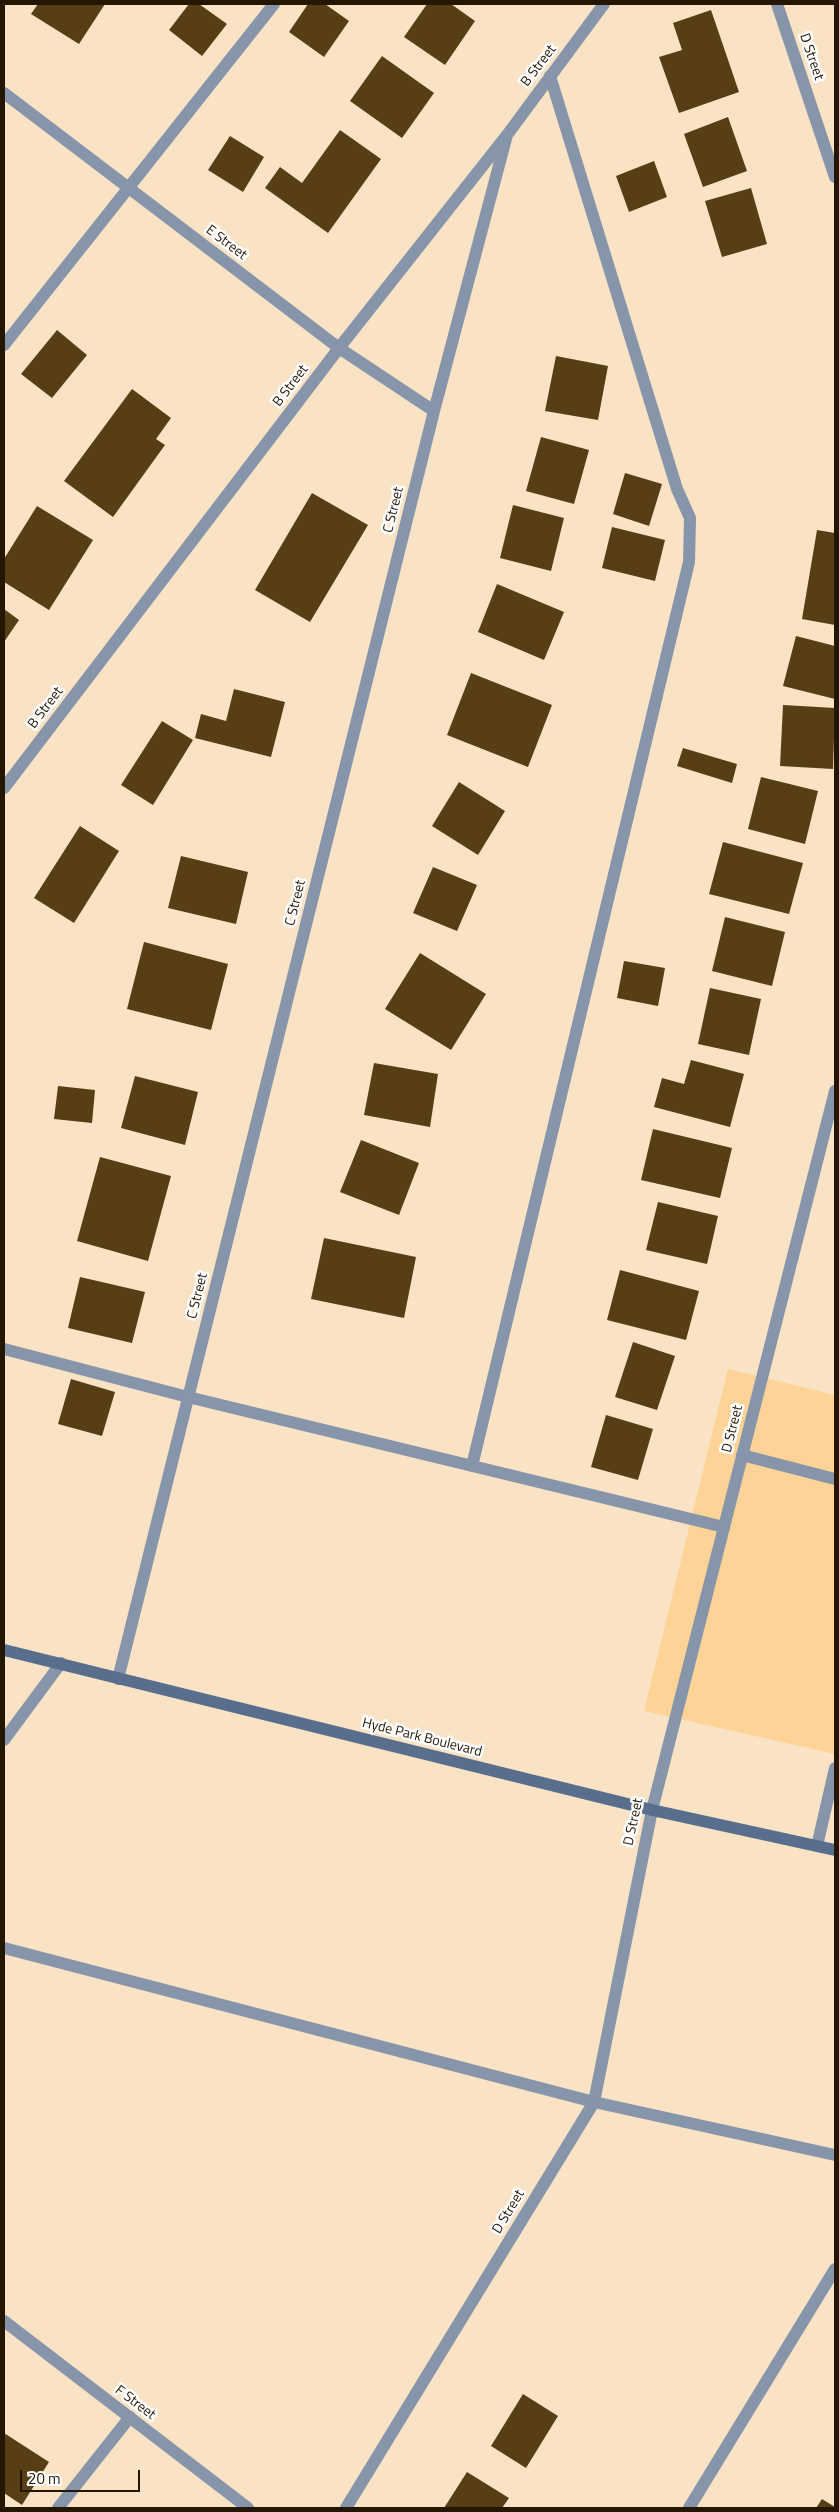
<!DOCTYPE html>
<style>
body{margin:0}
#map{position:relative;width:839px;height:2512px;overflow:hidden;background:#fae3c4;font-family:"Titillium Web",sans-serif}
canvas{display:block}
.frame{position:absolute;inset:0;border:5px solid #231602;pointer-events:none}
.scale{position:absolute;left:20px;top:2470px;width:120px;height:22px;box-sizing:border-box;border:2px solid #231602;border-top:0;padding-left:6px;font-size:15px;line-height:18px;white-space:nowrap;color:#231602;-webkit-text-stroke:4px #fff;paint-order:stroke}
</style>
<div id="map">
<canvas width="839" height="2512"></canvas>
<div class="frame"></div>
<div class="scale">20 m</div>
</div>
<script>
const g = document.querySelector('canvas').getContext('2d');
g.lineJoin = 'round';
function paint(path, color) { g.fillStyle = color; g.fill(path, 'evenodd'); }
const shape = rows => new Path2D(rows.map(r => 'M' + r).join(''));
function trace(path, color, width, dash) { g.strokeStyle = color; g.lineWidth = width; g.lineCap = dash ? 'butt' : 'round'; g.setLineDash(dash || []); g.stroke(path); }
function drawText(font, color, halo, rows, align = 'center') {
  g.font = font + ' "Titillium Web",sans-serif'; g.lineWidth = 5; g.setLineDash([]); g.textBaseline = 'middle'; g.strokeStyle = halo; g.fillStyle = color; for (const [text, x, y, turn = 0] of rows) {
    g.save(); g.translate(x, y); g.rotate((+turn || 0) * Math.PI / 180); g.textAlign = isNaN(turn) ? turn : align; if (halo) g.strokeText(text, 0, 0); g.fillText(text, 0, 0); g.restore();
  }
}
paint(shape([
 [728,1369,835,1395,835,1754,644,1711]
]), '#fdd397');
paint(shape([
 [38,4,105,4,79,44,31,14],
 [189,4,199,4,227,24,202,56,169,30],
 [308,4,325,4,349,21,324,57,289,32],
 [427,4,451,4,475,21,445,65,404,37],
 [711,10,739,92,679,113,659,57,682,50,673,23],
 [382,56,434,93,402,138,350,101],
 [728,117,747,171,703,187,684,134],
 [340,130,381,159,328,233,265,188,280,167,302,183],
 [230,136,264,157,243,192,208,170],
 [654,161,667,197,629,212,616,176],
 [751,188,767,244,722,257,705,201],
 [57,330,87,355,52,398,21,374],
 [556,356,608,366,598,420,545,411],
 [132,389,171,418,156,439,165,445,113,517,64,481],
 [541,437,589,450,574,504,526,491],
 [625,473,662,484,649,526,613,514],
 [312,493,368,525,310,622,255,590],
 [513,505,564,518,551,571,500,558],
 [37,506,93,540,49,610,4,582,4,559],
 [612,527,665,540,655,581,602,568],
 [817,530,835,533,835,625,802,619],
 [497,584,564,612,544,660,478,632],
 [4,609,19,620,4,642],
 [796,636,835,646,835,699,783,686],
 [471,673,552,705,528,767,447,735],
 [234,689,285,702,271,757,195,738,201,714,226,721],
 [783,705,835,708,833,769,780,766],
 [162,721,193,740,153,805,121,785],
 [683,748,737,764,732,783,677,766],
 [761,777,818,791,805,844,748,829],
 [459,782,505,811,478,855,432,826],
 [80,826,119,851,74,923,34,898],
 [723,842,803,863,789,914,709,894],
 [181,856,248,872,236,924,168,908],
 [433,867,477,885,457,931,413,913],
 [725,917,785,932,772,986,712,971],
 [144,942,228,964,211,1030,127,1009],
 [420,953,486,994,451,1050,385,1009],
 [624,961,665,968,658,1006,617,998],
 [710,988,761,999,749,1055,698,1044],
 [691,1060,744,1074,730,1127,654,1107,662,1078,684,1084],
 [374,1063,438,1074,430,1127,364,1115],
 [135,1076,198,1092,185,1145,121,1128],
 [58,1086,95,1090,92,1123,54,1119],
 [653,1129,732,1148,720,1198,641,1180],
 [361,1140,419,1163,399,1215,340,1192],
 [100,1157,171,1176,148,1261,77,1241],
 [658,1202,718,1216,707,1264,646,1250],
 [324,1238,416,1257,404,1318,311,1299],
 [620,1270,699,1291,686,1340,607,1320],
 [80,1277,145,1292,132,1343,68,1328],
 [633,1342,675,1356,657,1410,615,1397],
 [71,1379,115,1392,102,1436,58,1424],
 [606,1415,653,1429,638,1480,591,1467],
 [523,2394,558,2416,526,2468,491,2446],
 [4,2433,49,2462,22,2505,4,2493],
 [467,2472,509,2498,502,2508,444,2508],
 [822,2499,835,2507,835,2508,816,2508]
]), '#573e15');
trace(shape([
 [4,345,274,4],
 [4,1349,188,1397,724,1527],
 [742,1455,835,1479],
 [472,1466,689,562,690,518,677,489,550,76],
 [817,1846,835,1768],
 [4,1948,594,2102,835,2155],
 [58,2508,130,2417],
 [689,2508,835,2269]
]), '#8695aa', 12);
trace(shape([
 [777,4,835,177],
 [4,93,339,348,434,411],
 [4,788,339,348,507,135,604,4],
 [118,1679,434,411,507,135],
 [4,1740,61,1663],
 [4,2321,248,2508],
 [346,2508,594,2102,652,1810,835,1091]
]), '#8695aa', 12);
trace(shape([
 [4,1650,652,1810,835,1850]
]), '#586e8c', 12);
drawText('14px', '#231602', '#fff', [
 ["D Street",811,57,71],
 ["B Street",539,66,-53],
 ["E Street",226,243,37],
 ["B Street",291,386,-53],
 ["C Street",394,510,-76],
 ["B Street",46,708,-53],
 ["C Street",296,903,-76],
 ["C Street",198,1296,-76],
 ["D Street",733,1429,-76],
 ["Hyde Park Boulevard",422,1738,14],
 ["D Street",634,1822,-78],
 ["D Street",509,2212,-59],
 ["F Street",135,2403,37]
]);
</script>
